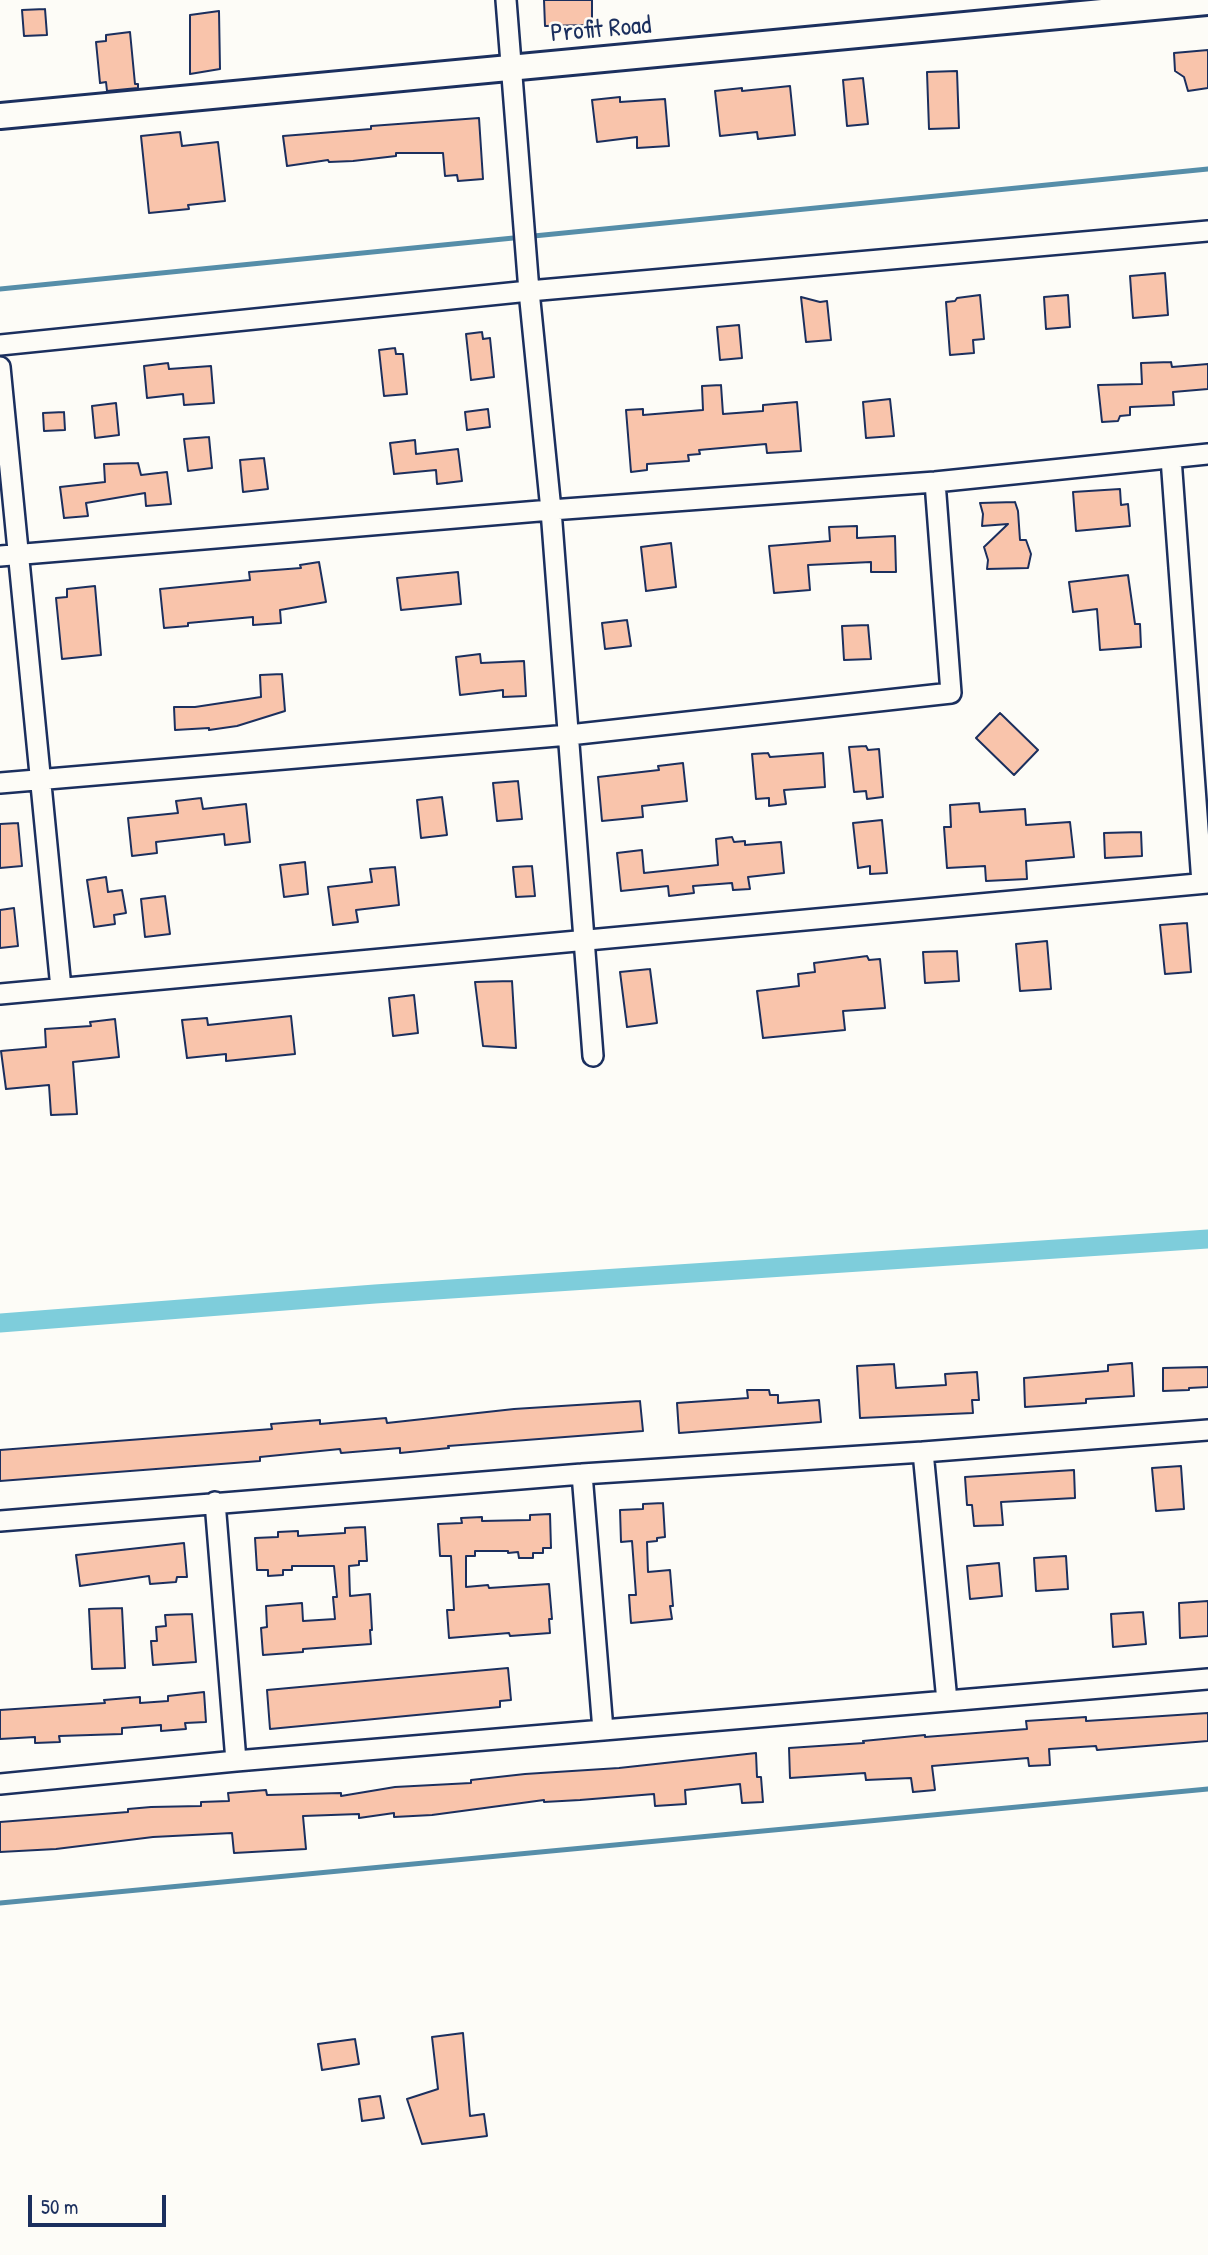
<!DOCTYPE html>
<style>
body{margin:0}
#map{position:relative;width:1208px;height:2255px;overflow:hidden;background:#fdfcf7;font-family:"Patrick Hand",sans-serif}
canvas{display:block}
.scale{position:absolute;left:28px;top:2195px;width:138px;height:32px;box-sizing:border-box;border:4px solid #1b2f5e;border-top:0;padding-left:9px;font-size:21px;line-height:24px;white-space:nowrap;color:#1b2f5e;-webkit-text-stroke:5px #fdfcf7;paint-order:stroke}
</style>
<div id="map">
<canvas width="1208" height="2255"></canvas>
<div class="scale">50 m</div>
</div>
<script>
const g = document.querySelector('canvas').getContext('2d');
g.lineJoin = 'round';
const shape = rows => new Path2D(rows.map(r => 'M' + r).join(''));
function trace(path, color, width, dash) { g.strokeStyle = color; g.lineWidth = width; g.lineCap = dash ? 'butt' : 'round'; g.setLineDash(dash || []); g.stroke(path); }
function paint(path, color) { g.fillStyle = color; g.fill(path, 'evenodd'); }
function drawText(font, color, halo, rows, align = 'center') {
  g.font = font + ' "Patrick Hand",sans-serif'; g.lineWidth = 5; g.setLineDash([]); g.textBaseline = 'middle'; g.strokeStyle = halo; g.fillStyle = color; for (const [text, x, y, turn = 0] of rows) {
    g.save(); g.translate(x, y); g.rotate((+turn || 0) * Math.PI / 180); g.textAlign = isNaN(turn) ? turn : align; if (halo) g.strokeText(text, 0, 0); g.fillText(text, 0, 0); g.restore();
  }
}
trace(shape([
 [0,289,1208,169],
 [0,1903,1208,1789]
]), '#568ea9', 5);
trace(shape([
 [0,1323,375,1294,1208,1239]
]), '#7ecddb', 19);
const building = shape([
 [544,0,592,0,592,25,545,26,544,0],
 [45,9,47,35,24,36,22,10,45,9],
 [219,11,220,69,190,74,190,15,219,11],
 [130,32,135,84,138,84,138,88,107,91,106,82,100,83,96,42,106,41,106,35,130,32],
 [1208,50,1208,88,1188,91,1184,77,1175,71,1174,53,1208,50],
 [957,71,959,128,929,129,927,72,957,71],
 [863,78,868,124,847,126,843,80,863,78],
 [790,86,795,135,758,139,757,132,720,136,715,91,742,88,742,91,790,86],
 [620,97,620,102,665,99,669,146,637,148,637,137,597,142,592,100,620,97],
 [479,118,483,179,458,181,457,175,445,176,443,153,396,153,396,156,353,161,329,162,328,160,287,166,283,136,371,129,371,126,479,118],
 [180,132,182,146,218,142,225,201,188,205,189,209,149,213,141,136,180,132],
 [1165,273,1168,315,1133,318,1130,276,1165,273],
 [980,295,984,339,973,340,974,353,950,355,946,302,955,301,957,298,980,295],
 [1068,295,1070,327,1046,329,1044,297,1068,295],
 [801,297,820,302,827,301,831,340,806,342,801,297],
 [739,325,742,358,720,360,717,327,739,325],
 [482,332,483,339,490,338,494,377,471,380,466,334,482,332],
 [395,348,396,354,403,354,407,394,384,396,379,350,395,348],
 [1171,362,1172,367,1208,364,1208,389,1173,392,1174,405,1130,407,1130,415,1120,416,1118,421,1102,422,1098,385,1142,384,1141,363,1171,362],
 [168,363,169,369,211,366,214,403,184,405,183,394,147,398,144,366,168,363],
 [721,385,723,414,763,411,763,405,797,402,801,451,767,453,766,444,699,450,700,454,688,455,689,461,647,464,647,470,631,472,626,410,643,409,643,415,703,410,702,386,721,385],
 [890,399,894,436,866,438,863,402,890,399],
 [116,403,119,435,95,438,92,406,116,403],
 [488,409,490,427,467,430,465,412,488,409],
 [64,412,65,430,44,431,43,413,64,412],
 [209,437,212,468,188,471,184,439,209,437],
 [415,440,416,454,458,449,462,481,437,484,436,470,394,474,390,443,415,440],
 [264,458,268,489,243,492,240,460,264,458],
 [138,463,141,475,167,472,171,504,146,506,145,493,86,503,88,516,64,518,60,487,105,482,104,464,138,463],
 [1120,489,1121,505,1128,504,1130,526,1076,531,1073,492,1120,489],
 [1015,502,1018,511,1020,540,1026,540,1031,554,1028,568,987,569,988,560,984,547,1008,524,982,526,983,514,980,503,1015,502],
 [857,526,857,538,895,536,896,572,871,572,871,562,808,565,810,590,774,593,769,546,830,541,829,527,857,526],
 [671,543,676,587,646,591,641,547,671,543],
 [319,562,326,602,280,610,281,623,253,625,253,617,188,623,188,626,164,628,160,589,250,580,249,572,301,568,300,565,319,562],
 [458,572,461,604,401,610,397,578,458,572],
 [1128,575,1135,624,1140,624,1141,647,1100,650,1097,609,1073,612,1069,582,1128,575],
 [95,586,101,655,62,659,56,598,67,597,67,589,95,586],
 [627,620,631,646,605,649,602,623,627,620],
 [868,625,871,659,844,660,842,626,868,625],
 [480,654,481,663,524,661,526,696,503,697,503,690,460,695,456,657,480,654],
 [282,674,285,711,237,726,209,730,209,728,175,730,174,707,195,707,261,697,260,675,282,674],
 [1000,713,1038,750,1014,775,976,738,1000,713],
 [866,746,868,750,879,749,883,797,867,799,866,791,854,792,849,747,866,746],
 [768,753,770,757,823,753,825,787,784,790,786,804,769,806,769,798,756,799,752,754,768,753],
 [683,763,687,801,642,806,643,817,602,821,598,777,659,770,658,766,683,763],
 [518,781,522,819,497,821,493,783,518,781],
 [442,797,447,835,421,838,417,800,442,797],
 [201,798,203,809,246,804,250,842,225,845,224,834,156,842,157,853,132,856,128,818,178,813,176,801,201,798],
 [979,803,980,812,1025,809,1026,825,1070,822,1074,857,1026,861,1027,879,986,881,985,866,947,868,944,827,951,827,950,805,979,803],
 [882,820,887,873,870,874,870,866,858,868,853,823,882,820],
 [18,823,22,866,0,868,0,824,18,823],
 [1141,832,1142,856,1105,858,1104,833,1141,832],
 [732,837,734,842,745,841,745,845,781,842,784,873,748,877,750,889,733,890,732,883,693,886,694,893,669,896,668,886,621,891,617,853,642,850,644,873,718,865,716,839,732,837],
 [305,862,308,894,284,897,280,865,305,862],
 [532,866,535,896,516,897,513,867,532,866],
 [395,867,399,905,356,910,358,922,333,925,328,887,372,882,370,869,395,867],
 [106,877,108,892,122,890,126,913,114,915,115,924,94,927,87,880,106,877],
 [165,896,170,934,145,937,141,899,165,896],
 [14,908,18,946,0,948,0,910,14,908],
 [1187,923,1191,972,1165,974,1160,925,1187,923],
 [1047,941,1051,989,1020,991,1016,944,1047,941],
 [957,951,959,981,925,983,923,952,957,951],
 [867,956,869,960,880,959,885,1008,843,1011,845,1030,763,1038,757,991,799,986,798,974,815,972,814,963,867,956],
 [650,969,657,1023,627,1027,620,972,650,969],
 [512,981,516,1048,483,1046,475,982,512,981],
 [414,995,418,1033,393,1036,389,998,414,995],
 [291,1016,295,1054,226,1061,226,1054,187,1058,182,1020,207,1018,208,1025,291,1016],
 [115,1019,119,1057,73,1062,77,1114,51,1115,49,1085,6,1089,1,1051,46,1047,45,1029,91,1026,90,1022,115,1019],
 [1132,1363,1134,1396,1086,1399,1086,1403,1025,1407,1024,1378,1108,1371,1108,1365,1132,1363],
 [894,1364,896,1388,946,1385,945,1374,977,1372,979,1400,972,1400,973,1413,860,1418,857,1366,894,1364],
 [1208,1367,1208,1387,1189,1388,1189,1390,1163,1391,1163,1368,1208,1367],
 [747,1390,769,1390,770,1395,778,1395,778,1403,819,1400,821,1422,679,1433,677,1403,748,1398,747,1390],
 [640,1401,643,1431,448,1446,449,1448,400,1453,400,1448,341,1453,340,1449,260,1457,260,1461,0,1481,0,1450,272,1429,271,1424,320,1420,320,1424,386,1418,387,1423,514,1409,640,1401],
 [1181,1466,1184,1509,1156,1511,1152,1468,1181,1466],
 [1074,1470,1075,1498,1001,1502,1003,1525,974,1526,972,1505,967,1505,965,1477,1074,1470],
 [663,1503,665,1537,657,1538,657,1541,647,1542,648,1572,670,1570,673,1606,670,1606,672,1619,631,1623,629,1595,636,1595,632,1541,621,1542,620,1510,643,1509,643,1504,663,1503],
 [550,1514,551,1548,543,1548,543,1553,533,1553,533,1558,519,1558,518,1552,508,1553,508,1551,475,1551,475,1556,466,1556,466,1587,488,1585,489,1588,549,1584,552,1619,549,1619,550,1633,510,1636,509,1633,449,1638,447,1610,454,1610,451,1556,440,1556,438,1524,462,1523,461,1518,482,1517,482,1521,530,1520,530,1515,550,1514],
 [365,1527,367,1561,359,1561,359,1565,349,1566,350,1596,370,1594,372,1630,370,1630,371,1644,303,1649,303,1652,263,1655,261,1628,267,1627,266,1606,302,1603,303,1621,335,1619,333,1597,337,1597,334,1566,292,1566,292,1570,283,1570,283,1575,268,1576,268,1570,257,1570,255,1538,278,1537,278,1532,298,1531,298,1536,345,1533,345,1528,365,1527],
 [184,1543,187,1577,177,1577,176,1582,150,1584,149,1576,80,1586,76,1555,184,1543],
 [1066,1556,1068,1589,1036,1591,1034,1558,1066,1556],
 [999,1563,1002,1596,970,1599,967,1566,999,1563],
 [1208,1601,1208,1636,1180,1638,1179,1603,1208,1601],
 [122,1608,125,1668,92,1669,89,1609,122,1608],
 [1143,1612,1146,1644,1113,1647,1111,1614,1143,1612],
 [192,1614,196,1662,153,1665,151,1641,157,1641,156,1627,166,1626,165,1615,192,1614],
 [508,1668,511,1700,500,1701,500,1707,270,1729,267,1690,508,1668],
 [204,1692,206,1722,185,1723,186,1729,161,1731,161,1725,122,1728,122,1734,59,1736,60,1742,35,1743,35,1737,0,1739,0,1710,105,1703,104,1700,140,1697,140,1703,168,1701,168,1696,204,1692],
 [1208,1713,1208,1741,1097,1750,1096,1746,1049,1749,1050,1765,1029,1766,1028,1758,932,1766,935,1790,913,1792,911,1778,866,1780,865,1773,790,1778,789,1748,864,1743,863,1741,925,1735,925,1737,1027,1729,1026,1721,1086,1717,1086,1721,1208,1713],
 [756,1753,757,1777,761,1777,763,1802,742,1803,740,1784,685,1790,686,1804,655,1806,654,1794,580,1800,544,1802,544,1800,432,1815,394,1817,394,1813,359,1818,359,1814,303,1816,306,1849,234,1853,232,1833,153,1837,56,1849,0,1852,0,1822,128,1812,128,1809,151,1807,201,1806,201,1802,229,1801,228,1793,266,1790,267,1795,341,1793,341,1796,395,1787,471,1783,471,1780,525,1774,619,1768,756,1753],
 [463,2033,470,2116,484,2114,487,2136,422,2144,407,2099,438,2089,432,2037,463,2033],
 [355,2039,359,2064,322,2070,318,2044,355,2039],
 [380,2096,384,2118,362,2121,359,2099,380,2096]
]);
paint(building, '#f9c4ab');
trace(building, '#1b2f5e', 2);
const minor = shape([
 [506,0,529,291,551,510,593,1056],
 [0,345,529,291,1208,231],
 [0,367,61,988],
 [1171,458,1202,883],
 [0,556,551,510,935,482,1208,454],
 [0,783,569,735,951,693,935,482],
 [0,994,1208,883],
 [923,1452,947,1701],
 [582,1474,603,1730],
 [215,1502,236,1761],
 [0,1521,582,1474,923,1452,1208,1430],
 [0,1784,236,1761,1208,1679]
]);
const tertiary = shape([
 [0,116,1208,2]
]);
trace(minor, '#1b2f5e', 24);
trace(tertiary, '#1b2f5e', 30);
trace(minor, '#fdfcf7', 19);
trace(tertiary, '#fdfcf7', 24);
drawText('26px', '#1b2f5e', '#fdfcf7', [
 ["Profit Road",601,30,-5]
]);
</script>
